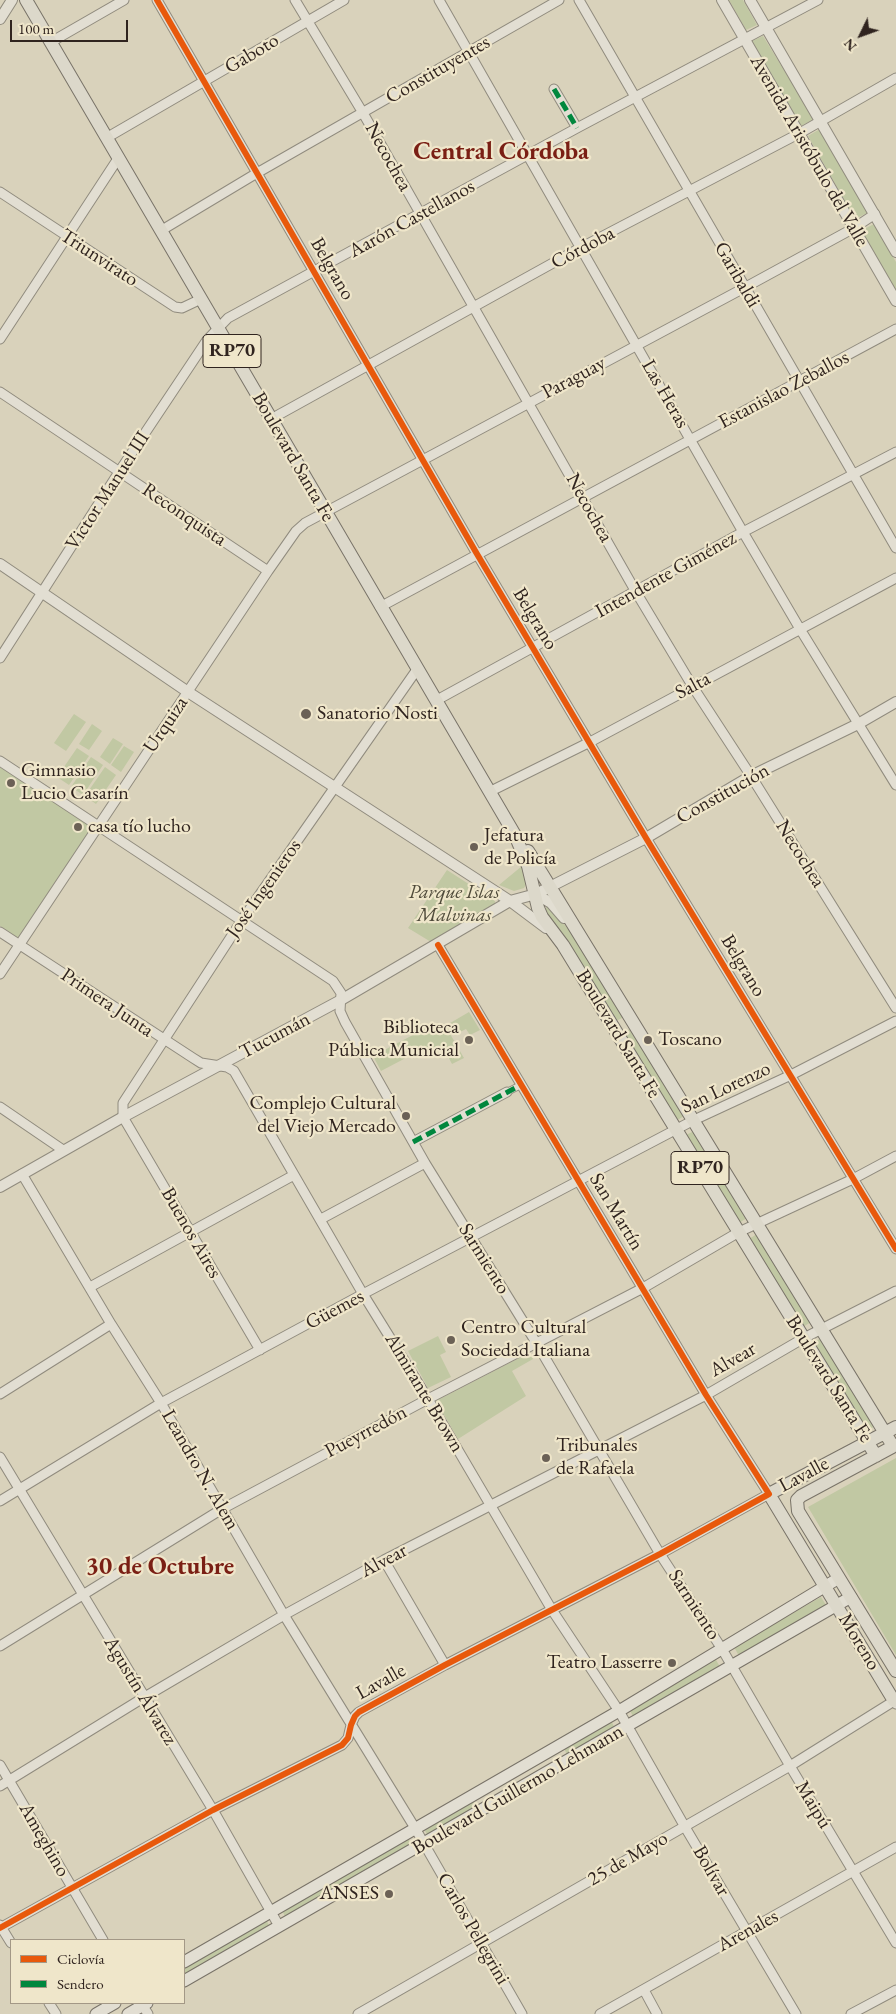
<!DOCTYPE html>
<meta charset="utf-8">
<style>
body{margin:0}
#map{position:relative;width:896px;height:2014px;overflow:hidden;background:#d9d2bb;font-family:"EB Garamond",serif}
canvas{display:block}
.legend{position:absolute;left:10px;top:1939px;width:175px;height:65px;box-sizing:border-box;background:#efe6ca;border:1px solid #a39886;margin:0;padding:6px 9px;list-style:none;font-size:15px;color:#30241f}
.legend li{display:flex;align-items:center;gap:10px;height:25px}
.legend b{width:25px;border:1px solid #a39886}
.north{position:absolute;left:836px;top:10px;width:50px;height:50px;-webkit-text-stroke:4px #efe6ca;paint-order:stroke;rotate:228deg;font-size:14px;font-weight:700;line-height:20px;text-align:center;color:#30241f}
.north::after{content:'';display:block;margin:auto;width:18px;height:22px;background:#30241f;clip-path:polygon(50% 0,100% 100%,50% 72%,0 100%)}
.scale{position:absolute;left:10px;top:20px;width:118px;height:22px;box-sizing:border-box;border:2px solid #30241f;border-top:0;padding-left:6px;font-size:15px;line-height:18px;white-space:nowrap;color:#30241f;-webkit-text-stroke:4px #efe6ca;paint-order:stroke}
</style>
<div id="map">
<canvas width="896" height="2014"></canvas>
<ul class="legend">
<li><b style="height:6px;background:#e8590c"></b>Ciclovía</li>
<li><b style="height:6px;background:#00873e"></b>Sendero</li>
</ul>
<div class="north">N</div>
<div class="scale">100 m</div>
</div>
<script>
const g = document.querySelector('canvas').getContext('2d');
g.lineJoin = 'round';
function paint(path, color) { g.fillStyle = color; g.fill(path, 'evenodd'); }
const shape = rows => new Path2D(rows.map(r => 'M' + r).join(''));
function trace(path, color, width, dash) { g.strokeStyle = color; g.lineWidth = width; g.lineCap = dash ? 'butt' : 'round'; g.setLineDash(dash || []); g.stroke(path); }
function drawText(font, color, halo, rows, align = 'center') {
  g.font = font + ' "EB Garamond",serif'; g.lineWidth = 4.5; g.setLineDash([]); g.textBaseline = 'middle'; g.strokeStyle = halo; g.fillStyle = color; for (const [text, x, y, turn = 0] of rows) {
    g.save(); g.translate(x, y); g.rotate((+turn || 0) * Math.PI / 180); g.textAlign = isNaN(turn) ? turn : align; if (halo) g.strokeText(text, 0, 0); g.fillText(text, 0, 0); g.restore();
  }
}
paint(shape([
 [729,0,743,0,757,25,746,30],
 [763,36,814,119,801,126,750,42],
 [820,129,867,213,855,219,808,136],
 [874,224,896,262,896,293,860,231],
 [74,714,86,722,66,751,54,743],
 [92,724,102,731,89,750,79,744],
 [113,738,123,744,110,764,100,757],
 [124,746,134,752,121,772,111,765],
 [77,748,89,756,69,785,57,777],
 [91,757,103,765,83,795,71,787],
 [0,767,92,827,18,938,0,926],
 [105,767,116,775,96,804,85,796],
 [522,866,527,883,524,888,514,891,499,885],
 [447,870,495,901,495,907,436,945,408,928],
 [547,906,550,907,568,929,573,933,624,1017,616,1021,564,935,544,913],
 [469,1012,480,1030,470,1035,466,1029,458,1033,455,1028,449,1032,464,1058,452,1064,443,1047,425,1057,421,1050,381,1071,373,1056,430,1026,445,1026],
 [631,1028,684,1116,676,1121,623,1033],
 [694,1131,747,1218,739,1223,686,1135],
 [757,1234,811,1322,803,1327,749,1239],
 [438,1336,446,1352,440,1355,451,1377,428,1388,408,1351],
 [821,1338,875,1426,867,1431,813,1343],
 [529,1353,533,1359,512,1371,526,1396,458,1439,436,1401],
 [896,1458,896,1655,808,1507],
 [821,1597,826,1605,739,1656,734,1647],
 [715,1658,720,1667,634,1718,629,1709],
 [610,1719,615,1728,568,1756,563,1747],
 [472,1799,478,1808,428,1836,423,1827],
 [407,1837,412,1846,286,1918,281,1909],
 [265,1918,270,1927,184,1977,184,1965]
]), '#c1c8a3');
const pedestrian = shape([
 [507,1092,521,1085]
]);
const minor = shape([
 [157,0,477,554,646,838,896,1249],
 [295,0,363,113,636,592,693,687,751,776,896,1008],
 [439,0,743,532,800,629,896,785],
 [579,0,896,548],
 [51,42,124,0],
 [554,89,577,128],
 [108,137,344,0],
 [0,192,175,307,182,308,201,299],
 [162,230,257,173,559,0],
 [0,339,119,157],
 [0,392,268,571],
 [271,419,580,248,800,133,896,78],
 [380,607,896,329],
 [0,658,119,472,207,340,228,318,577,128,818,0],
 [437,700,743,532,896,452],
 [0,761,333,981,341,993,340,1011,345,1022,425,1163,537,1344,660,1554,722,1649,790,1766,896,1943],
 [489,792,590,742,896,578],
 [0,932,193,1058,201,1063,227,1067,234,1071,363,1294,428,1399,552,1610,619,1711,685,1827,796,2014],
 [0,974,268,571,296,531,305,523,744,288,854,228,875,214],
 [0,1107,63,1150],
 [413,1142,507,1092],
 [22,1174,111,1324,161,1403,284,1615,415,1828,522,2014],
 [321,1219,425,1163],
 [90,1287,294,1175],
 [260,1350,123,1117,123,1103,242,920,418,668],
 [0,1394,111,1324],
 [0,1457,213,1810,279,1926],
 [0,1501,161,1403,363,1294,694,1120,791,1075,896,1021],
 [384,1560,445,1665],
 [0,1646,222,1509,428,1399,643,1288,739,1232,853,1179,896,1156],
 [0,1765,103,1940],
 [0,1786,143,1698,284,1615,384,1560,706,1395,804,1338,896,1291],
 [0,1925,11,1943],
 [0,1928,213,1810,342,1745,348,1738,351,1725,355,1716,359,1712,445,1665,660,1554,769,1494,706,1395,438,945],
 [644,1990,657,2014],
 [49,2003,56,2014],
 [141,2003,148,2014],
 [358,2014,790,1766,894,1701,896,1704],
 [600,2014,896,1847],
 [851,2014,896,1990]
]);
const tertiary = shape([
 [722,0,896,301],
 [750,0,896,252],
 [0,19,12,0],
 [0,564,188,692,510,901,546,928],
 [536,894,551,903,564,918],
 [0,1187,123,1117,341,1000,510,901,536,894,646,838,751,776,858,724,896,702]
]);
const secondary = shape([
 [184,1962,619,1711,839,1578],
 [184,1981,851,1597],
 [96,2014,115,2003],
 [128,2014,147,2003]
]);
const primary = shape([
 [26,0,515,835,528,866,538,908,542,917,563,945,876,1456],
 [528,851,893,1446],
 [896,1427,769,1494,894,1701,896,1699],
 [896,1445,801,1496,797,1500,798,1511,896,1671]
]);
trace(pedestrian, '#908b7e', 8);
trace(minor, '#908b7e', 11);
trace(tertiary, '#908b7e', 12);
trace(secondary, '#797368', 13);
trace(primary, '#797368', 14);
trace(pedestrian, '#e2ded2', 6);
trace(minor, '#e2ded2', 9);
trace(tertiary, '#e2ded2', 10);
trace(secondary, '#e2ded2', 11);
trace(primary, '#dcd8ca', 12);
trace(shape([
 [554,89,577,128],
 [413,1142,521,1085]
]), '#00873e', 5, [10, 5]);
trace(shape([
 [157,0,477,554,646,838,896,1249],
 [0,1928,213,1810,342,1745,348,1738,351,1725,355,1716,359,1712,445,1665,660,1554,769,1494,706,1395,438,945]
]), '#e8590c', 6);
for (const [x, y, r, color] of [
 [306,714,6,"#6b6156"],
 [11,783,5,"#6b6156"],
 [78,827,5,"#6b6156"],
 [474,847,5,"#6b6156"],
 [469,1040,5,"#6b6156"],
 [648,1040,5,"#6b6156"],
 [406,1116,5,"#6b6156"],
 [451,1340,5,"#6b6156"],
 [546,1458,5,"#6b6156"],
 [672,1663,5,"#6b6156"],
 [389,1894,5,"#6b6156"]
]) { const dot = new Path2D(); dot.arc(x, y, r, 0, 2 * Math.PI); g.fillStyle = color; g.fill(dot); trace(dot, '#efe6ca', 2); }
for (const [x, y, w] of [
 [232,351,58],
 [700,1168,58]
]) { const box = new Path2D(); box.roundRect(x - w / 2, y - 16.5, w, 33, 4); g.fillStyle = '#efe6ca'; g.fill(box); trace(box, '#30241f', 1); }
drawText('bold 19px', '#30241f', null, [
 ["RP70",232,351],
 ["RP70",700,1168]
]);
drawText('20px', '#30241f', '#efe6ca', [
 ["Gaboto",252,54,-31],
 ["Constituyentes",438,70,-30],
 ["Avenida Aristóbulo del Valle",809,151,60],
 ["Necochea",388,157,61],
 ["Aarón Castellanos",412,219,-29],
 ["Córdoba",583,248,-28],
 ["Triunvirato",99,258,33],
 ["Belgrano",332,269,60],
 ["Garibaldi",737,275,60],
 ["Paraguay",574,378,-28],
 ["Estanislao Zeballos",784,390,-28],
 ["Las Heras",665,394,60],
 ["Boulevard Santa Fe",293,457,60],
 ["Victor Manuel III",108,491,-57],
 ["Necochea",589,508,61],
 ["Reconquista",184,515,34],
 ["Intendente Giménez",666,575,-29],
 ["Belgrano",535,619,59],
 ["Salta",693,686,-28],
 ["Urquiza",166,725,-56],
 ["Constitución",723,794,-29],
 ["Necochea",800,854,58],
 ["José Ingenieros",264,889,-55],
 ["Belgrano",743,966,59],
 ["Primera Junta",107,1003,34],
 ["Boulevard Santa Fe",618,1034,59],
 ["Tucumán",275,1036,-28],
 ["San Lorenzo",726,1088,-25],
 ["San Martín",616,1212,59],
 ["Buenos Aires",191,1233,60],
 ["Sarmiento",484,1259,58],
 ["Güemes",335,1310,-28],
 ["Alvear",733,1360,-30],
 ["Boulevard Santa Fe",829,1379,58],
 ["Almirante Brown",424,1393,59],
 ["Pueyrredón",366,1432,-28],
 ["Leandro N. Alem",200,1470,60],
 ["Lavalle",804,1475,-28],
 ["Alvear",384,1561,-28],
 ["Sarmiento",694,1605,57],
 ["Moreno",859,1642,59],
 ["Lavalle",381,1682,-29],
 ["Agustín Álvarez",140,1691,59],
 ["Boulevard Guillermo Lehmann",518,1790,-30],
 ["Maipú",813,1805,59],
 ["Ameghino",44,1840,60],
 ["25 de Mayo",628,1859,-30],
 ["Bolívar",711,1871,60],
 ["Carlos Pellegrini",473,1929,60],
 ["Arenales",748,1931,-29]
]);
drawText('20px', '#30241f', '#efe6ca', [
 ["Sanatorio Nosti",317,714],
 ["Gimnasio",21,771],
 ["Lucio Casarín",21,794],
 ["casa tío lucho",88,827],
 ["Jefatura",484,836],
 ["de Policía",484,859],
 ["Biblioteca",459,1028,"right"],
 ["Pública Municial",459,1051,"right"],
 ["Toscano",658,1040],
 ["Complejo Cultural",396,1104,"right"],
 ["del Viejo Mercado",396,1127,"right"],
 ["Centro Cultural",461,1328],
 ["Sociedad Italiana",461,1351],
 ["Tribunales",556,1446],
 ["de Rafaela",556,1469],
 ["Teatro Lasserre",662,1663,"right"],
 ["ANSES",379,1894,"right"]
], 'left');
drawText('italic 20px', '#504b3b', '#efe6ca', [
 ["Parque Islas",454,893],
 ["Malvinas",454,916]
]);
drawText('bold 25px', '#7a1f14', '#efe6ca', [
 ["Central Córdoba",501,152],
 ["30 de Octubre",160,1567]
]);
</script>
